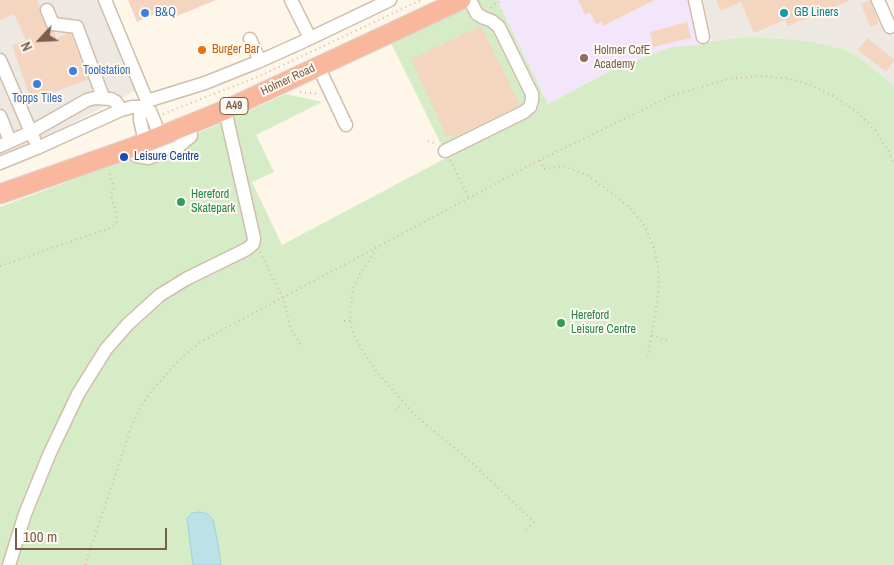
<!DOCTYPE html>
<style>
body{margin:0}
#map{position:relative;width:894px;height:565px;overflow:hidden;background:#fdf6e9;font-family:"Archivo Narrow",sans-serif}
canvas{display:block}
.north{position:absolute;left:15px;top:15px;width:50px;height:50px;-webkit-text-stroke:4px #fffaf1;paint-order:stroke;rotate:245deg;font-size:14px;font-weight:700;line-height:20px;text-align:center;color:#7a5d4b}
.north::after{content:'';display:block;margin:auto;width:18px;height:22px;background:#7a5d4b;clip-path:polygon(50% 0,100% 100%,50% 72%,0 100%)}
.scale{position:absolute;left:15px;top:528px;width:152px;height:22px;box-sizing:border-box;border:2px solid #7a5d4b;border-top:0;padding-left:6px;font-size:15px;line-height:18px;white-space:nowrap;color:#7a5d4b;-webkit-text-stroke:4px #fffaf1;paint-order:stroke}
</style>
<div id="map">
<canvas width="894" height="565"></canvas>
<div class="north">N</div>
<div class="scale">100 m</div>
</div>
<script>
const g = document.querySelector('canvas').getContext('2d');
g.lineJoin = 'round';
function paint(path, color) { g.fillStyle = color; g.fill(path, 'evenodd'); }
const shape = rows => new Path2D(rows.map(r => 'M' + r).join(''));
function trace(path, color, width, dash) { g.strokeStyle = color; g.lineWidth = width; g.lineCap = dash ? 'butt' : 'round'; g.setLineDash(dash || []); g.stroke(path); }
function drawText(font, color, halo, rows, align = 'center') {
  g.font = font + ' "Archivo Narrow",sans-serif'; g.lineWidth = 4; g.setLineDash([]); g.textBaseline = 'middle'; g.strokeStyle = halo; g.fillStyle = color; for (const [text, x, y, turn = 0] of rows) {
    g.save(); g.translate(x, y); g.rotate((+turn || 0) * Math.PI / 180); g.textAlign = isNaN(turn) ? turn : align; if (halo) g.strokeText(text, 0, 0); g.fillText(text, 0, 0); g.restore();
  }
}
paint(shape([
 [0,0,97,0,136,90,30,145,0,156],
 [703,0,884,0,894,23,894,85,858,57,846,50,815,42,786,39,748,37,712,41]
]), '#eee8e2');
paint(shape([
 [497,0,688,0,699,45,671,47,614,69,548,104]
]), '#f3e5fa');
paint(shape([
 [478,0,497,0,548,104,614,69,671,47,699,45,712,41,748,37,786,39,815,42,846,50,858,57,894,85,894,565,0,565,0,207,191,136,222,123,286,94,322,102,256,135,274,172,252,182,282,245,527,115,446,154,391,43]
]), '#d5ecc6');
const water = shape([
 [200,512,208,514,213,520,217,538,221,565,193,565,187,519,192,513,200,512]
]);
paint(water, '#bce1e9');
trace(water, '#a2d1db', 1);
paint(shape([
 [0,0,37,0,40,7,40,13,48,30,54,32,56,38,67,34,71,34,88,80,31,100,12,45,26,40,14,14,0,20],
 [128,0,216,0,172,18,168,8,137,22],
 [578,0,655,0,603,26,601,22,596,24,590,12,585,15],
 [716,0,851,0,788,26,785,20,754,33,741,2,721,11],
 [870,0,878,21,877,22,878,24,870,27,861,4],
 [687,22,691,38,653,47,650,32],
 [481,26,520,105,455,137,453,134,447,137,411,59],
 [867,38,894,59,894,61,886,72,858,50]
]), '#f4d6c0');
const minor = shape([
 [105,0,147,101],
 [291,0,310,38],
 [695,0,703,37],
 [878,0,890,27],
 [47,10,53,24,77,27,103,97],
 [250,39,260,61],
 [0,60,34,139],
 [318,66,346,125],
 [0,116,10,141],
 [145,142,140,120,140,114,147,101,205,83,260,61,300,43,390,0],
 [0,146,31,132,87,100,95,98,111,99,116,102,121,110],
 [131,148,136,156,149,158,178,147,191,136,190,124],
 [445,151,524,112,530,107,532,100,532,94,499,27,492,21,484,18,477,14,470,0],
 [0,163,37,148,121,110,132,107,143,107,150,111,153,118,160,136],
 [9,565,25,514,49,455,78,394,106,349,128,324,160,295,186,279,247,249,253,244,254,238,225,110]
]);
const highway = shape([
 [0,194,131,148,225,110,461,0]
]);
trace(minor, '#d1bead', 15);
trace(highway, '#dcd5d0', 21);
trace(shape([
 [491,8,493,5,503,0],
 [300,92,320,94],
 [163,114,262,75,421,0],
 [428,141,436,144],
 [450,160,469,198],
 [540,160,544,169,563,166,587,175,613,194,630,208,644,225,653,245,658,266,659,288,655,316,647,360],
 [376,248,370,259,360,274,353,289,350,313,352,330,362,350,376,371,404,403,418,418,470,461,534,522,525,531],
 [260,252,283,298,291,329,301,345],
 [0,266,110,228,116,224,117,218,111,194,114,188,109,171],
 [344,321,351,321],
 [652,335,670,342],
 [395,410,403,404],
 [85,565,124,449,132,425,140,408,152,390,183,356,201,342,224,329,540,160,671,96,728,79,758,76,785,78,811,85,835,97,858,113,875,130,886,147,894,164]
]), '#dab9a2', 2, [1, 4]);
trace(minor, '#fff', 12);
trace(highway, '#f9b89e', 19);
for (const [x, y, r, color] of [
 [145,13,5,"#3f7fe0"],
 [784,13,5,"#0f9aa8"],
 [202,50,5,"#e8710a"],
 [584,58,5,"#8d6e63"],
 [73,71,5,"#3f7fe0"],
 [37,84,5,"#3f7fe0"],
 [124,157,5,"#1a4fb4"],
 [181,202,5,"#2e9e5b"],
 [561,323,5,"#2e9e5b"]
]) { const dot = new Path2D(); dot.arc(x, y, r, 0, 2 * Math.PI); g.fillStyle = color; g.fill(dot); trace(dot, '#fffaf1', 2); }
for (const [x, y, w] of [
 [234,106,28]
]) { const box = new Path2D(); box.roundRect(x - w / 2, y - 8.5, w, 17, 4); g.fillStyle = '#fffaf1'; g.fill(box); trace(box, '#7a5d4b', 1); }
drawText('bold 11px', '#7a5d4b', null, [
 ["A49",234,106]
]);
drawText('12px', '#366cbe', '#fffaf1', [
 ["B&Q",155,13],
 ["Toolstation",83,71],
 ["Topps Tiles",37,99,"center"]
], 'left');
drawText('12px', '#0d838f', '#fffaf1', [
 ["GB Liners",794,13]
], 'left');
drawText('12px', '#c56008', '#fffaf1', [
 ["Burger Bar",212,50]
], 'left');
drawText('12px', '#785e54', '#fffaf1', [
 ["Holmer CofE",594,51],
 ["Academy",594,65]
], 'left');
drawText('12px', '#7a5d4b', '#fffaf1', [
 ["Holmer Road",288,80,-25]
]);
drawText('12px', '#164399', '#fffaf1', [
 ["Leisure Centre",134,157]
], 'left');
drawText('12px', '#27864d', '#fffaf1', [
 ["Hereford",191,195],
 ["Skatepark",191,209],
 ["Hereford",571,316],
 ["Leisure Centre",571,330]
], 'left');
</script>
